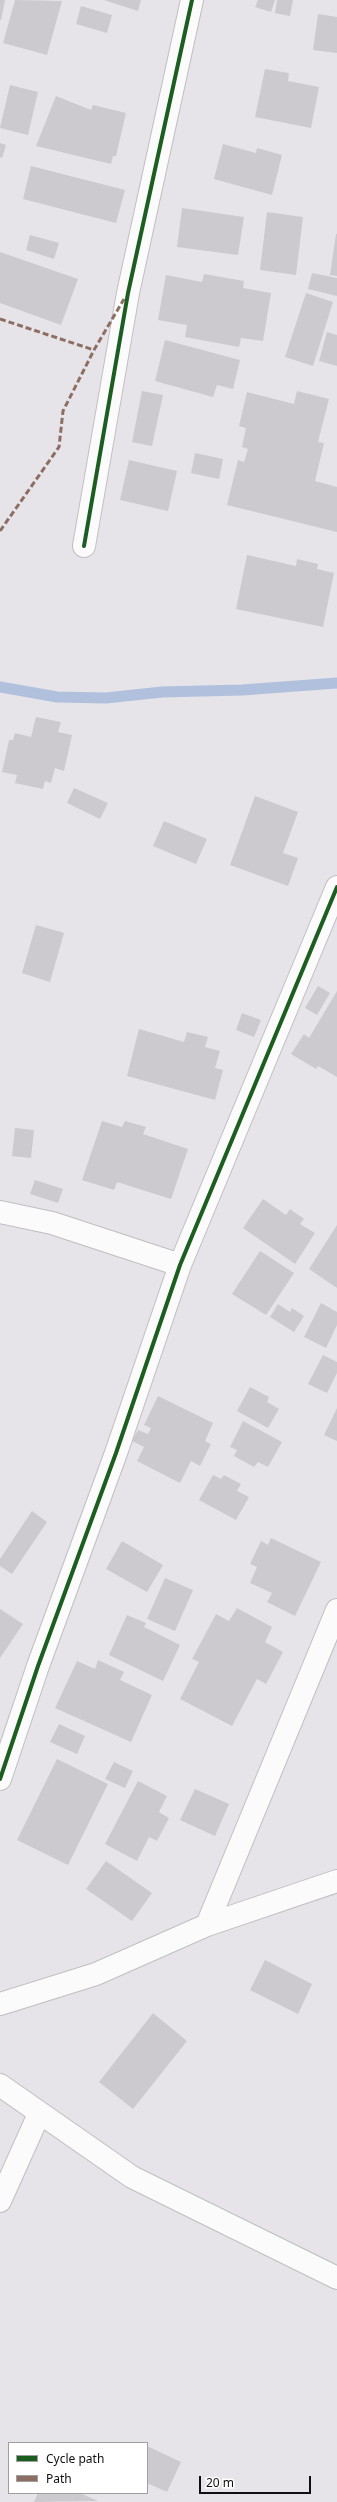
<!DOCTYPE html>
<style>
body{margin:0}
#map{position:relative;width:337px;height:2502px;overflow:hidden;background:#e6e4e8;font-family:"Noto Sans",sans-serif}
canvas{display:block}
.legend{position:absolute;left:8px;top:2442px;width:140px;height:52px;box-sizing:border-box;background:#fff;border:1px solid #9f9fa0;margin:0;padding:5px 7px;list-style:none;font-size:12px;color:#0f0e11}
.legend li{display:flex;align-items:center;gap:8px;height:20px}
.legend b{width:20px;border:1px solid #9f9fa0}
.scale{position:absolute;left:199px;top:2476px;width:112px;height:18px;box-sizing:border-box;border:2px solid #0f0e11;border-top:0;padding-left:5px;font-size:12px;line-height:14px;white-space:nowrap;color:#0f0e11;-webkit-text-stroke:3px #fff;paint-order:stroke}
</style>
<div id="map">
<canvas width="337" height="2502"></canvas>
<ul class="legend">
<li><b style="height:5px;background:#1b5e20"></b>Cycle path</li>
<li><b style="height:5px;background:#8d6e63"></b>Path</li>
</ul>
<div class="scale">20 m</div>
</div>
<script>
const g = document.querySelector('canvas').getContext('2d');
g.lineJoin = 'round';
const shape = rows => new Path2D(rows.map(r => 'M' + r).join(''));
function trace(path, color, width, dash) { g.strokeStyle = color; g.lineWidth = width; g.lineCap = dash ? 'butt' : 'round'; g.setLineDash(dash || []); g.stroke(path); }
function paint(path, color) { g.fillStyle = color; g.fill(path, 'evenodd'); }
trace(shape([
 [0,687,57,697,106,698,162,692,242,690,337,683]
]), '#b1c0dd', 11);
paint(shape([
 [0,0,5,0,1,20,0,20],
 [15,0,62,1,47,55,3,43],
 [104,0,141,0,138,11],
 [258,0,275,0,271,12,255,7],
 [277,0,293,0,290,16,275,13],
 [81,6,112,15,107,33,76,24],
 [318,14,337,17,337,53,313,50],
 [265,69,289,73,288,81,319,87,311,128,255,117],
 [10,85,38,92,28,135,0,128],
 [56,96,91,110,93,105,126,113,116,156,113,156,111,164,36,146],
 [0,143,6,145,2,158,0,157],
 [223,144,256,153,257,148,282,155,272,195,214,179],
 [31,166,125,190,116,223,23,199],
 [182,208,244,217,238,255,177,247],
 [267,212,303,217,296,275,260,270],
 [336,234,337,234,337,276,330,275],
 [30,235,59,243,54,259,26,250],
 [0,252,78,279,61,325,0,303],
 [312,273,337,278,337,296,308,289],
 [204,274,244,281,243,288,271,293,263,341,241,338,239,347,185,337,187,325,158,320,166,275,202,282],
 [306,293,333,302,313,366,285,357],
 [327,332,337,335,337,366,319,361],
 [165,340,240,360,233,389,217,385,213,397,155,381],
 [142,391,163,395,152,446,132,442],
 [297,391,329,399,318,442,324,443,315,481,337,487,337,532,227,505,238,460,244,462,248,449,242,447,246,428,239,426,247,392,294,404],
 [195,453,223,459,219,479,191,473],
 [129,460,177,471,168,511,120,500],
 [247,555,296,566,297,559,318,564,317,569,334,573,323,627,236,609],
 [36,717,61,722,58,732,72,735,64,771,55,768,51,783,45,781,43,789,15,783,17,775,2,772,9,740,13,740,15,733,31,737],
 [74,788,108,803,100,819,67,803],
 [255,796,298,812,283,853,298,858,288,886,230,865],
 [164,821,207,839,196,864,153,846],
 [36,925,64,933,50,982,22,973],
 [318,986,330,993,317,1015,305,1008],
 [337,991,337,1077,318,1066,316,1069,291,1054,304,1034,309,1038],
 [242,1013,261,1020,254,1037,236,1030],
 [139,1029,184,1042,187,1032,208,1037,205,1047,220,1051,215,1068,223,1070,215,1100,127,1076],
 [102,1121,122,1127,125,1121,146,1127,143,1134,188,1149,171,1199,117,1182,114,1190,82,1180],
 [15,1128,34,1130,31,1158,12,1156],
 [35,1180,63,1189,58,1203,30,1194],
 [263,1199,286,1215,290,1209,304,1219,300,1224,315,1233,295,1264,243,1228],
 [337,1225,337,1288,309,1269],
 [260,1251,294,1273,266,1315,232,1294],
 [321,1303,337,1312,337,1325,326,1348,304,1337],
 [278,1304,290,1312,292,1308,304,1316,294,1332,270,1317],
 [323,1355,337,1362,337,1373,327,1393,308,1384],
 [250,1387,269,1397,267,1402,279,1409,268,1428,237,1411],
 [158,1396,213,1423,205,1441,211,1444,200,1466,191,1461,180,1483,137,1461,144,1447,132,1441,138,1430,148,1434,151,1428,144,1425],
 [337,1408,337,1441,324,1435],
 [243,1421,282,1442,268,1467,258,1462,254,1467,234,1456,237,1450,230,1447],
 [213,1475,221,1479,224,1475,241,1484,237,1491,249,1497,236,1520,199,1500],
 [32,1511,47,1522,12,1574,0,1566,0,1559],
 [271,1538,321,1562,295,1616,267,1602,272,1593,250,1583,257,1567,250,1564,261,1541,268,1545],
 [122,1541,163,1565,147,1592,106,1569],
 [165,1578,193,1590,175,1631,147,1619],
 [237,1608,272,1627,265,1642,283,1652,266,1684,257,1679,232,1726,180,1699,199,1662,192,1659,216,1614,229,1621],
 [0,1609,23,1624,0,1658],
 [127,1615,146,1623,144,1627,180,1645,163,1681,109,1655],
 [98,1660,124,1672,120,1680,152,1695,131,1742,55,1708,77,1661,95,1669],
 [59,1724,85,1736,77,1754,50,1742],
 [57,1759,108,1784,68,1865,17,1840],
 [114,1762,133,1771,125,1788,105,1779],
 [138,1781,167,1796,159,1812,169,1818,157,1841,149,1837,137,1861,105,1844],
 [195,1789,229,1804,215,1836,180,1820],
 [106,1861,152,1893,132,1921,86,1889],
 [265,1960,312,1984,298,2014,250,1990],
 [153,2013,187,2041,133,2109,99,2082],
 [147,2446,181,2462,167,2492,147,2483],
 [38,2493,80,2493,98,2501,34,2502]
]), '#cccace');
const minor = shape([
 [84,546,128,293,192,0],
 [0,1212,52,1223,180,1265],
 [0,1779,38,1666,116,1453,180,1265,337,887],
 [207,1925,337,1610],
 [0,2004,96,1974,207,1925,337,1881],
 [0,2085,132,2177,337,2278],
 [0,2201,39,2114]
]);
trace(minor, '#bfbec1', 24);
trace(minor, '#fbfbfc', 22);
trace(shape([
 [0,319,94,350],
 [0,531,59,447,63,411,94,350,124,299]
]), '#8d6e63', 3, [6, 3]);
trace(shape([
 [84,546,128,293,192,0],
 [0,1779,38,1666,116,1453,180,1265,337,887]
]), '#1b5e20', 4);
</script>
